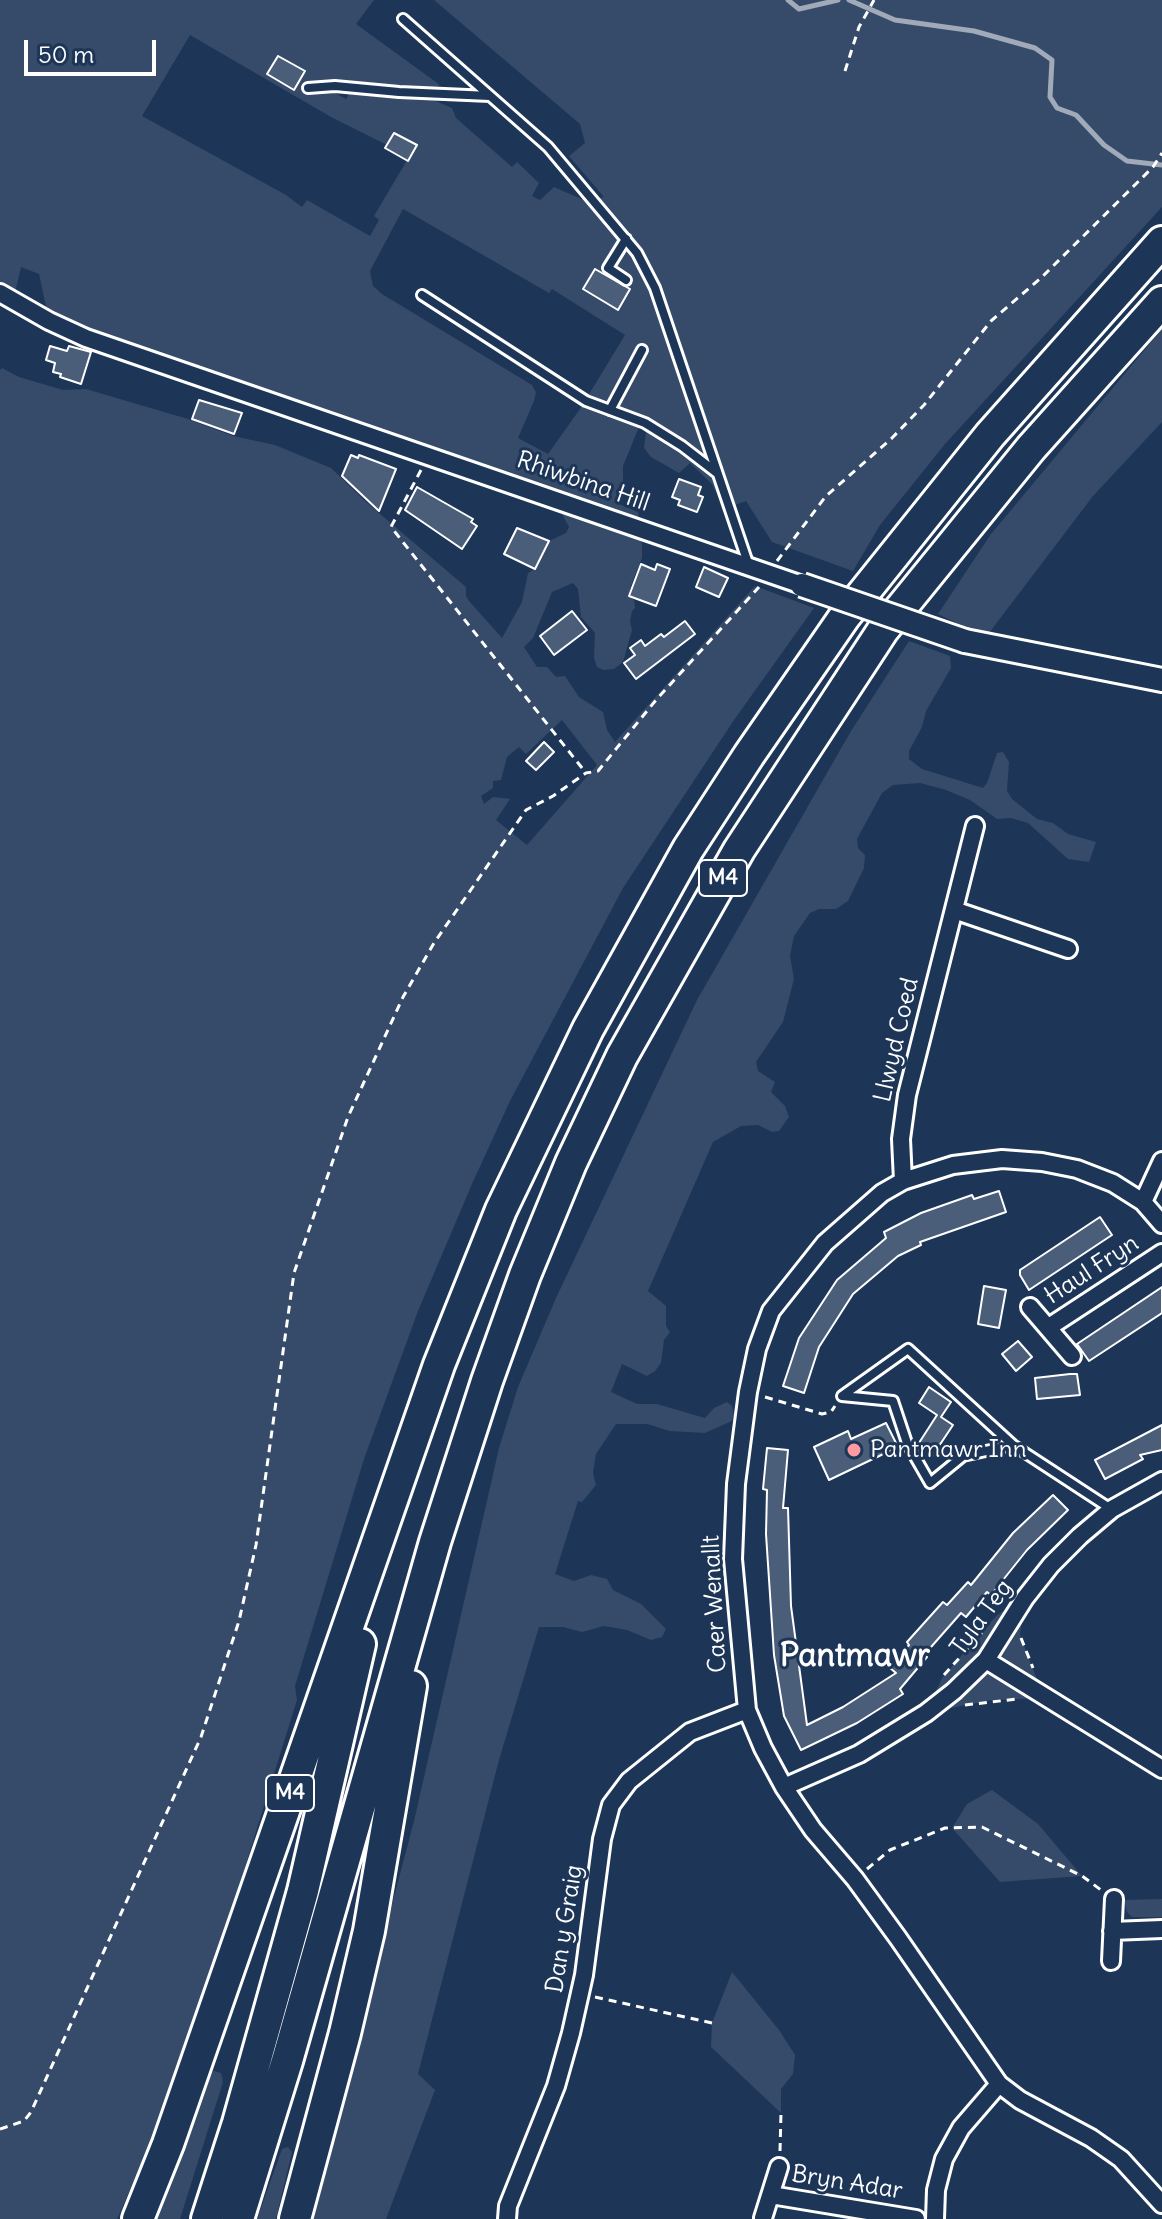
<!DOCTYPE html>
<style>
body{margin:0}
#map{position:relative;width:1162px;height:2219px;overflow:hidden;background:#1d3557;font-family:Delius,sans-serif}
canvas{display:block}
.scale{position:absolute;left:24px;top:40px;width:132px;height:36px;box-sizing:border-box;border:4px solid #fff;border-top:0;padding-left:10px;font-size:24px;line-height:28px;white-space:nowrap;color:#fff;-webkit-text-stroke:6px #1d3557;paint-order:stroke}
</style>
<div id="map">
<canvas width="1162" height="2219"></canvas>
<div class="scale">50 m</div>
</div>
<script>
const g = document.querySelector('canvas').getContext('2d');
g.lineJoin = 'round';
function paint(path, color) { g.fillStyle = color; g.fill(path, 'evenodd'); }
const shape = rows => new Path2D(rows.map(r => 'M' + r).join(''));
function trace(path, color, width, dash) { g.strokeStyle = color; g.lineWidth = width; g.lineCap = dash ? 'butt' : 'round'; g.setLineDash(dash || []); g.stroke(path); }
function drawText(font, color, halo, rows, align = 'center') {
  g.font = font + ' Delius,sans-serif'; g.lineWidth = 6; g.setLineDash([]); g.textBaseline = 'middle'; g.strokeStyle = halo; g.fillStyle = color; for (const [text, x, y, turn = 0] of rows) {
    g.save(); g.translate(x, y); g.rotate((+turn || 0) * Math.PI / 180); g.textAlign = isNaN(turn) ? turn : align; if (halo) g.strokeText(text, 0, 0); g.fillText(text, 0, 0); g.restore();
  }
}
paint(shape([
 [0,0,374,0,356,24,440,85,433,89,336,79,335,93,346,99,349,94,356,93,431,99,452,108,456,118,512,167,517,162,539,183,532,196,540,200,554,187,586,201,604,197,569,156,585,143,580,124,434,0,1162,0,1162,207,945,444,880,525,853,571,772,542,746,501,724,509,712,484,690,463,679,473,651,457,644,448,646,432,639,427,623,466,623,493,614,502,638,512,642,547,642,558,631,585,629,596,634,600,635,608,632,611,630,621,632,630,623,662,614,669,603,670,597,667,594,658,595,633,581,617,578,589,573,583,552,592,533,638,524,647,537,667,547,667,556,677,565,676,579,697,603,712,607,730,615,742,755,586,814,608,734,720,623,888,510,1101,472,1184,418,1311,364,1459,295,1686,297,1700,198,2018,155,2134,117,2219,0,2219,0,370,2,368,19,377,63,390,86,389,188,419,233,436,275,445,331,468,366,502,466,587,466,596,469,601,502,638,522,602,528,573,535,569,549,541,566,533,569,527,561,512,561,502,49,321,39,274,21,267,13,301,0,293],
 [190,35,331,117,387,145,394,133,416,145,374,216,379,220,370,236,307,200,302,207,286,195,142,116],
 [403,209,549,293,552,289,625,335,580,409,548,454,518,438,534,401,536,392,532,385,382,294,373,286,370,271],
 [562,720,597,765,527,845,496,820,510,799,493,797,484,804,481,796,493,788,493,781,501,780,507,757,519,747,526,754],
 [1162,329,1162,422,1093,496,986,637,938,614,991,534],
 [909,641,950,656,951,668,926,711,922,727,909,751,909,759,922,769,983,788,987,783,997,753,1003,752,1009,762,1007,791,1012,799,1037,819,1053,823,1068,834,1096,842,1089,862,1068,859,1028,823,1011,818,997,819,970,800,946,790,920,783,893,785,882,793,857,839,858,848,865,855,864,868,848,901,836,909,819,909,810,913,794,936,790,956,794,979,783,1022,756,1062,758,1071,775,1082,771,1092,785,1106,789,1117,779,1131,772,1132,758,1125,741,1126,713,1142,648,1291,666,1306,666,1326,670,1332,664,1340,661,1363,655,1371,647,1376,622,1364,611,1392,637,1404,657,1404,705,1418,714,1408,727,1402,732,1406,734,1415,732,1421,705,1433,670,1431,647,1424,616,1424,596,1454,593,1473,596,1485,582,1502,578,1501,555,1574,574,1581,591,1575,607,1579,613,1590,641,1604,666,1629,662,1637,651,1640,627,1630,604,1626,582,1632,563,1627,539,1627,499,1760,418,2074,435,2090,386,2219,309,2219,414,1821,499,1448,518,1387,556,1298,697,1000,851,731],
 [1025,1598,1020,1635,1044,1698,992,1700,926,1713,942,1678,997,1615],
 [992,1790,1038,1824,1082,1876,1000,1882,952,1828,967,1804],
 [1162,1899,1162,1917,1132,1917,1127,1912,1124,1900],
 [732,1972,779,2030,795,2055,793,2074,781,2089,781,2113,711,2047,712,2023],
 [214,2071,221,2073,223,2082,180,2219,148,2219,202,2077],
 [288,2147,292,2152,276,2219,257,2219,282,2149]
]), '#364b69');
trace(shape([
 [788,0,799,9,838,0],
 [849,0,895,20,974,31,1035,48,1052,60,1050,97,1057,108,1076,115,1104,145,1127,161,1162,165]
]), '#a0aab8', 5);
const building = shape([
 [278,56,305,71,294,90,267,74,278,56],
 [394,133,417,145,408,161,385,148,394,133],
 [595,269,630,289,618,310,583,289,595,269],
 [50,346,67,351,69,346,91,352,81,384,60,377,61,374,53,372,55,363,46,360,50,346],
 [199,400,242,413,234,434,192,419,199,400],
 [351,455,358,458,359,455,396,469,379,511,342,476,351,455],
 [679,479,701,487,698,495,703,497,697,512,678,505,680,500,672,497,679,479],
 [417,487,473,519,471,522,477,526,462,549,405,510,417,487],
 [517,528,549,541,535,569,504,554,517,528],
 [641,564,655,570,657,564,670,569,656,606,629,596,641,564],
 [704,567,728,578,719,597,696,587,704,567],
 [572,611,587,630,554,655,540,636,572,611],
 [685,621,695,634,636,679,624,663,635,655,630,648,641,640,645,646,661,634,664,637,685,621],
 [544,742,554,752,536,770,526,761,544,742],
 [999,1191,1006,1212,920,1242,921,1245,898,1256,853,1294,819,1347,804,1393,783,1386,799,1338,837,1280,886,1238,884,1232,921,1213,972,1195,974,1199,999,1191],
 [1100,1217,1112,1235,1029,1290,1020,1275,1020,1270,1100,1217],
 [984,1286,1006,1290,999,1328,978,1324,984,1286],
 [1162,1287,1162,1313,1089,1361,1077,1344,1162,1287],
 [1018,1341,1032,1357,1016,1371,1002,1354,1018,1341],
 [1070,1374,1077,1374,1080,1395,1037,1399,1035,1378,1070,1374],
 [929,1387,951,1402,941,1417,953,1425,931,1458,917,1446,937,1415,919,1403,929,1387],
 [886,1423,898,1447,829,1480,814,1447,848,1431,851,1439,886,1423],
 [1162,1425,1162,1450,1140,1455,1143,1459,1105,1479,1095,1460,1162,1425],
 [767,1448,788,1450,783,1508,788,1508,791,1606,807,1725,843,1707,896,1673,890,1668,909,1645,907,1642,943,1602,947,1605,968,1582,971,1585,1013,1533,1053,1495,1068,1510,1027,1550,991,1595,987,1592,966,1617,961,1613,924,1655,927,1657,900,1689,903,1694,857,1723,801,1750,784,1716,774,1655,766,1534,767,1490,763,1489,767,1448]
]);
paint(building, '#4a5d79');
trace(building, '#fff', 2);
const lane = shape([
 [403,19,548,147,637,253,655,288,749,566],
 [308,88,335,86,399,92,490,96],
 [626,239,608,268,626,280],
 [422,295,586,401,645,423,682,446,717,473],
 [610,410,642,350],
 [1013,1445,963,1456,930,1483,907,1443,893,1401,842,1396,908,1349,1013,1445,1111,1509]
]);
const street = shape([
 [0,293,49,321,86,338,802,585],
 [954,910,1068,949],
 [903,1181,901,1139,907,1095,975,826],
 [1143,1202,1162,1161],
 [1162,1224,1143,1202,1113,1183,1077,1169,1042,1162,1002,1159,953,1165,903,1181,882,1193,825,1243,771,1311,757,1349,748,1392,736,1484,733,1559,747,1710,763,1748,784,1787,813,1830,855,1879,898,1938,999,2084,1020,2100,1091,2138,1121,2159,1162,2204],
 [1030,1307,1072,1356],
 [1049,1327,1162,1253],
 [986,1660,1162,1769],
 [784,1787,859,1754,926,1713,954,1691,986,1660,1025,1598,1051,1565,1080,1536,1112,1509,1162,1481],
 [1112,1931,1162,1929],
 [1111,1961,1114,1899],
 [771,2195,916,2219],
 [763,2218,779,2167],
 [507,2219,508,2206,556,2086,571,2033,584,1975,602,1839,611,1805,629,1781,690,1732,747,1710],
 [935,2219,936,2190,944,2159,961,2128,999,2084]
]);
const secondary = shape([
 [965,641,1162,680]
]);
const highway = shape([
 [138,2219,168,2144,439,1365,501,1210,588,1029,688,849,749,755,845,616,990,435,1162,242],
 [207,2219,238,2123,303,1891,360,1644],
 [238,2219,287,2061,435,1542,487,1381,525,1275,571,1163,622,1056,739,850,883,630,1031,448,1162,302],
 [295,2219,345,2033,369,1931,411,1686]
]);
trace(lane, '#fff', 14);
trace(street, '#fff', 22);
trace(secondary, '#fff', 28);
trace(highway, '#fff', 36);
trace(shape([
 [845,71,859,27,874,0],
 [421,470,391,527,586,773],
 [777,561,826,496,892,438,924,405,991,321,1042,277,1153,167,1162,153],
 [765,1397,822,1414,831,1412,835,1406],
 [1021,1638,1033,1668],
 [944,1675,982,1633],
 [965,1705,1017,1699],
 [867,1869,890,1850,945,1828,982,1827,1082,1876,1101,1890],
 [595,1997,712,2023],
 [0,2129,24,2121,31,2112,201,1737,239,1621,256,1545,294,1273,348,1117,403,997,434,943,526,810,553,796,586,773,598,771,656,700,759,587],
 [780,2151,781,2113]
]), '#fff', 3, [8, 6]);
trace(lane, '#1d3557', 8);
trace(street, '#1d3557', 16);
trace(secondary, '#1d3557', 22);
trace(highway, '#1d3557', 30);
const secondaryBridge = shape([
 [802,585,965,641]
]);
trace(secondaryBridge, '#fff', 28, []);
trace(secondaryBridge, '#1d3557', 22);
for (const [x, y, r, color] of [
 [854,1450,8,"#ff9aa2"]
]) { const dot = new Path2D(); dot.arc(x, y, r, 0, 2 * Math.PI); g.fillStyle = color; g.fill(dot); trace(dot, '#1d3557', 3); }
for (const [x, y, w] of [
 [723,878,48],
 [290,1793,48]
]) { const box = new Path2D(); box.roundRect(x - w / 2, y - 18, w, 36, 6); g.fillStyle = '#1d3557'; g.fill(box); trace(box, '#fff', 2); }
drawText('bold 22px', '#fff', null, [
 ["M4",723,878],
 ["M4",290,1793]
]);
drawText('24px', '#fff', '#1d3557', [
 ["Rhiwbina Hill",583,482,19],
 ["Llwyd Coed",897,1040,-77],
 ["Haul Fryn",1092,1270,-33],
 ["Caer Wenallt",715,1604,-93],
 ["Tyla Teg",982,1618,-54],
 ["Dan y Graig",565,1929,-81],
 ["Bryn Adar",847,2183,9]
]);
drawText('24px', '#fff', '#1d3557', [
 ["Pantmawr Inn",870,1450]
], 'left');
drawText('bold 32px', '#fff', '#1d3557', [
 ["Pantmawr",855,1657]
]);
</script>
